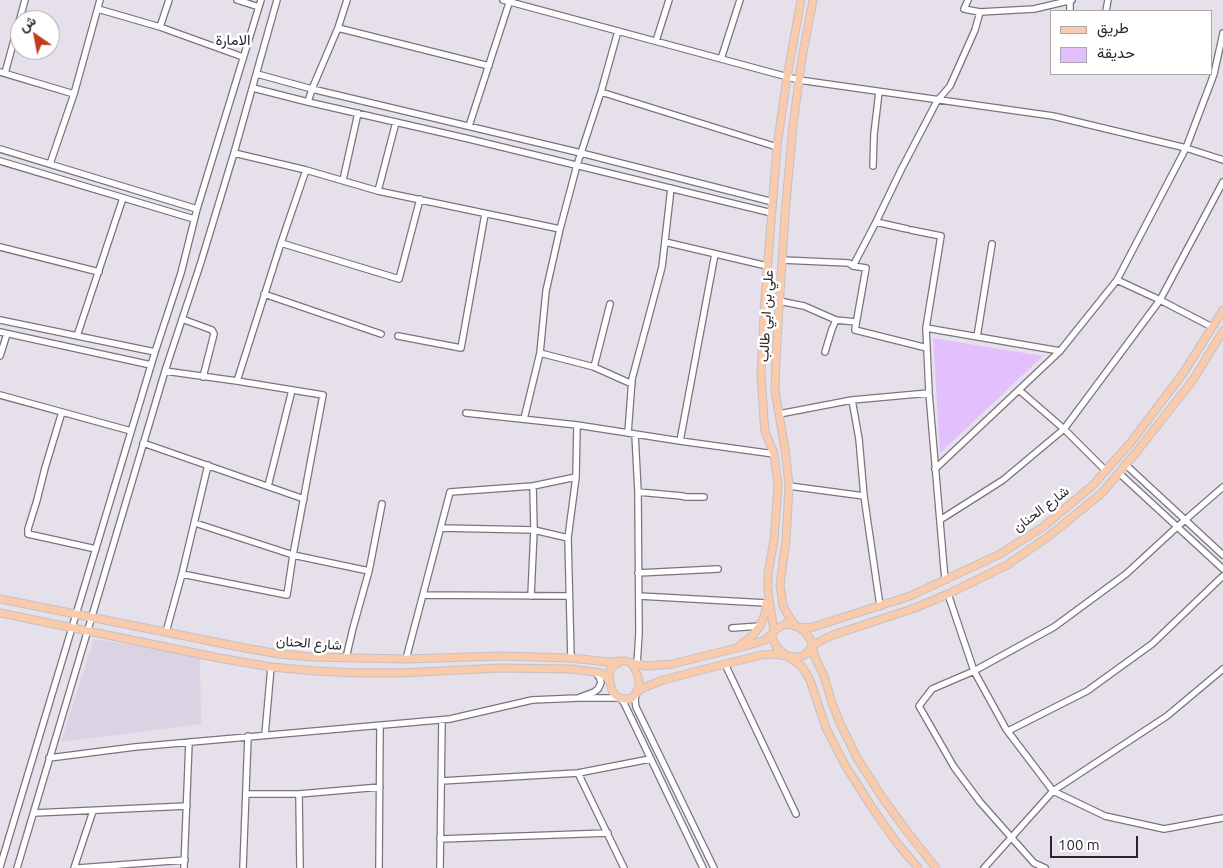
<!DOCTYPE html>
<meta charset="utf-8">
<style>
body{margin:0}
#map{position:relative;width:1223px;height:868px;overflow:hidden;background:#e6e0eb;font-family:Ubuntu,Vazirmatn,sans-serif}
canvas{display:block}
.legend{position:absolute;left:1050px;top:10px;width:162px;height:65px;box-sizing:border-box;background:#fff;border:1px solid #a9a8aa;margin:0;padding:6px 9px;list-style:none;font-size:15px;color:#28262a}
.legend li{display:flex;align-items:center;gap:10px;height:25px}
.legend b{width:25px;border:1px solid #a9a8aa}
.north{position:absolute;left:10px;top:10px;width:50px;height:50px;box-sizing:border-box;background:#fff;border:1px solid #a9a8aa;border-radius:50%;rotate:327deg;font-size:14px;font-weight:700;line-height:20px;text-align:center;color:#28262a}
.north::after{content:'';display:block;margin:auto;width:18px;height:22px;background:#c53a1f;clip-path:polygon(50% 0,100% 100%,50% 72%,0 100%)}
.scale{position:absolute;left:1050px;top:836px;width:88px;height:22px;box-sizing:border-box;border:2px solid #28262a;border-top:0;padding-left:6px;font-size:15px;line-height:18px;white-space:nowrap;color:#28262a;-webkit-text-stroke:4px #fff;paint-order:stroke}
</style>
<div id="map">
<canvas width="1223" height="868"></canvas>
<ul class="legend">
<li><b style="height:6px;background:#f9caab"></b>طريق</li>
<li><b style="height:14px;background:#e2c0fe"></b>حديقة</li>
</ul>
<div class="north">ش</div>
<div class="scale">100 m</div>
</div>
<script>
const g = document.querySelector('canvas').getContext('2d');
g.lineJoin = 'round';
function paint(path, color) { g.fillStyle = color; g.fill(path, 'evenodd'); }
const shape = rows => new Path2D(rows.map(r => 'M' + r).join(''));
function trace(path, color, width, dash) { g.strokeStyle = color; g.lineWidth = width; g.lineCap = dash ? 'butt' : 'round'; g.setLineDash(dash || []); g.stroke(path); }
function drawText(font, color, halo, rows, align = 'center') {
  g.font = font + ' Ubuntu,Vazirmatn,sans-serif'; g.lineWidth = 5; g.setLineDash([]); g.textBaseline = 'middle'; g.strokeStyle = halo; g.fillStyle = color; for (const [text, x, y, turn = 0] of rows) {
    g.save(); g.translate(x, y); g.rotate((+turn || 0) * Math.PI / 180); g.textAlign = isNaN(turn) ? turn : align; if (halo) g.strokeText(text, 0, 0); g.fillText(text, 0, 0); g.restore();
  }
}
paint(shape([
 [94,639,200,656,201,724,61,742]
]), '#dbd2e3');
paint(shape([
 [933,338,1043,356,940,453]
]), '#e2c0fe');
const minor = shape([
 [237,0,259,7],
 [503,0,799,80,1053,116,1186,148,1223,160],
 [968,0,964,9,980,12,1034,9,1072,0],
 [98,9,160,27,243,57],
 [1070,11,1070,0],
 [1106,11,1108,0],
 [160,27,169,0],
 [338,28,489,66],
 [656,41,669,0],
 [721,59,740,0],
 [0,72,74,94],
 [5,73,25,0],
 [257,74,312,89,581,153,773,202],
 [253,88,308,102,465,138,772,213],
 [601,92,777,147],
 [308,102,312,89,338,28,347,0],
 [469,126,510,0],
 [0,149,197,209],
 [234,153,306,170,378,191,560,229],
 [0,161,194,219],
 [50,164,74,94,100,0],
 [873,166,874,134,879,92],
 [343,180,358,113],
 [378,191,396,122],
 [876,222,907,229],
 [911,230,941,236,926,328,929,393,945,580],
 [665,242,767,266],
 [281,243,399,279,420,199],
 [0,247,99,272],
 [782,260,849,263,853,266,866,268,855,330,927,348],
 [853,266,876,222,902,168,937,101,950,86,975,30,980,12],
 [1117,280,1160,300,1212,327],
 [264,294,381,334],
 [779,301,804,306,836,320,856,322],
 [182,319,212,330,214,334,203,377],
 [0,320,155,352],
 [926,328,1060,351],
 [0,332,151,365],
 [77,336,123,198],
 [398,336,461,348,485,214],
 [977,337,992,244],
 [825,352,832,329,836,320],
 [540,353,594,367,632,384],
 [0,356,7,334],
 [594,367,610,304],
 [165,371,237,381,281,243,306,170],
 [1019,390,1064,429,1106,471],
 [0,395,131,431],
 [852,400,859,439,864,496,880,606],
 [62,412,45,468,37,500,28,529,28,534,96,549],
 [466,413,577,425,680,441,774,454],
 [779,414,852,400,929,393],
 [524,419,540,353,546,291,560,229,577,165,601,92,618,31],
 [628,433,632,379,662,267,671,188],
 [635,434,638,492,639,633,637,665],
 [680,441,715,254],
 [143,443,304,499],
 [1126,465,1223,555],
 [935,469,1060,351,1117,280,1186,148,1214,74,1223,33],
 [1119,473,1223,569],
 [268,486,292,390],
 [789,486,864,496],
 [638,492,682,496,686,497,704,497],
 [940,520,1003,480,1064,429,1160,300,1223,182],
 [195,523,293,555,369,571],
 [441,528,534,530,568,538],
 [638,573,718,569],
 [182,574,287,595,293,555,323,395,237,381],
 [948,594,974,671,1006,729,1053,791,1105,816,1164,829,1223,818],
 [423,595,569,596],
 [531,596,534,530,533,486],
 [639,596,766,603],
 [732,628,760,626],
 [166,632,182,574,208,465],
 [346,658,353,628,369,571,382,504],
 [571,658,568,538,576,477,577,425],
 [406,659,450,492,533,486,576,477],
 [725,664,796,814],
 [596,672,600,679,601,683,598,689,594,692,578,698,620,698,624,703,703,868],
 [636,693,635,700,636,707,714,868],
 [1008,731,1087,691,1152,644,1223,576],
 [265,735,271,667],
 [49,758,135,747,450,719,532,700,578,698],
 [578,773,624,868],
 [441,781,578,773,650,759],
 [246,794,299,794,380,787],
 [299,794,300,868],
 [34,813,187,806],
 [440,839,608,833],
 [0,867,155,352,181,273,197,209,261,0],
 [17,868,165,371,201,262,234,153,277,0],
 [74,868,93,811],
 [78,868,185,860],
 [184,868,189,742],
 [243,868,248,736],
 [379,868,380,726],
 [440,868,442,720],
 [984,868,1053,791,1167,716,1223,669],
 [1045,868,1034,863,980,802,954,767,919,706,932,689,974,671,1054,627,1126,574,1177,527,1223,487]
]);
const major = shape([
 [813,0,802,58,793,125,785,214,776,357,775,391,785,449,789,486,786,540,780,585,783,606,788,615,793,623,800,628,813,627,910,596,1000,554,1043,527,1093,485,1131,442,1184,372,1223,310],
 [0,599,245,648,279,654,312,657,406,659,501,656,571,658,609,662,622,661],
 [0,613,219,658,271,667,316,671,358,673,401,673,500,668,571,669,601,673,607,677,610,682],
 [785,624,792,625,800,628,806,633,810,639,812,643,811,647,808,652,803,656,794,657,787,656,777,648,772,638,772,634,775,630,785,624],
 [774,631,768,591,768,574,774,540,778,486,774,454,765,431,764,420,761,374,765,298,777,147,787,77,801,0],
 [812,643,814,655,824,676,832,703,840,723,857,758,884,800,909,834,936,868],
 [740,645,752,636,760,626,766,611,766,603],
 [811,647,824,639,833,635,915,608,948,594,1007,565,1049,536,1102,493,1138,450,1193,380,1223,331],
 [622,661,626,661,631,663,634,667,639,679,639,686,636,693,632,698,626,699,620,698,615,695,612,690,610,682,609,674,611,668,617,663,622,661],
 [631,663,647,666,672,664,749,645,765,640,772,634],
 [636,693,643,688,663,680,725,664,762,655,775,654,787,656,800,665,804,670,810,680,826,728,845,765,871,806,897,843,918,868]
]);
trace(minor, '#79747d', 8);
trace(major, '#c3c2c3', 9);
trace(minor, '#fff', 5.5);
trace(major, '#f9caab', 7);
drawText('14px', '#28262a', '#fff', [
 ["علي بن ابي طالب",766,316,-87],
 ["شارع الحنان",1041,509,-37],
 ["شارع الحنان",309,643,4]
]);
drawText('15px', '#28262a', '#fff', [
 ["الامارة",233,40]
]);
</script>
